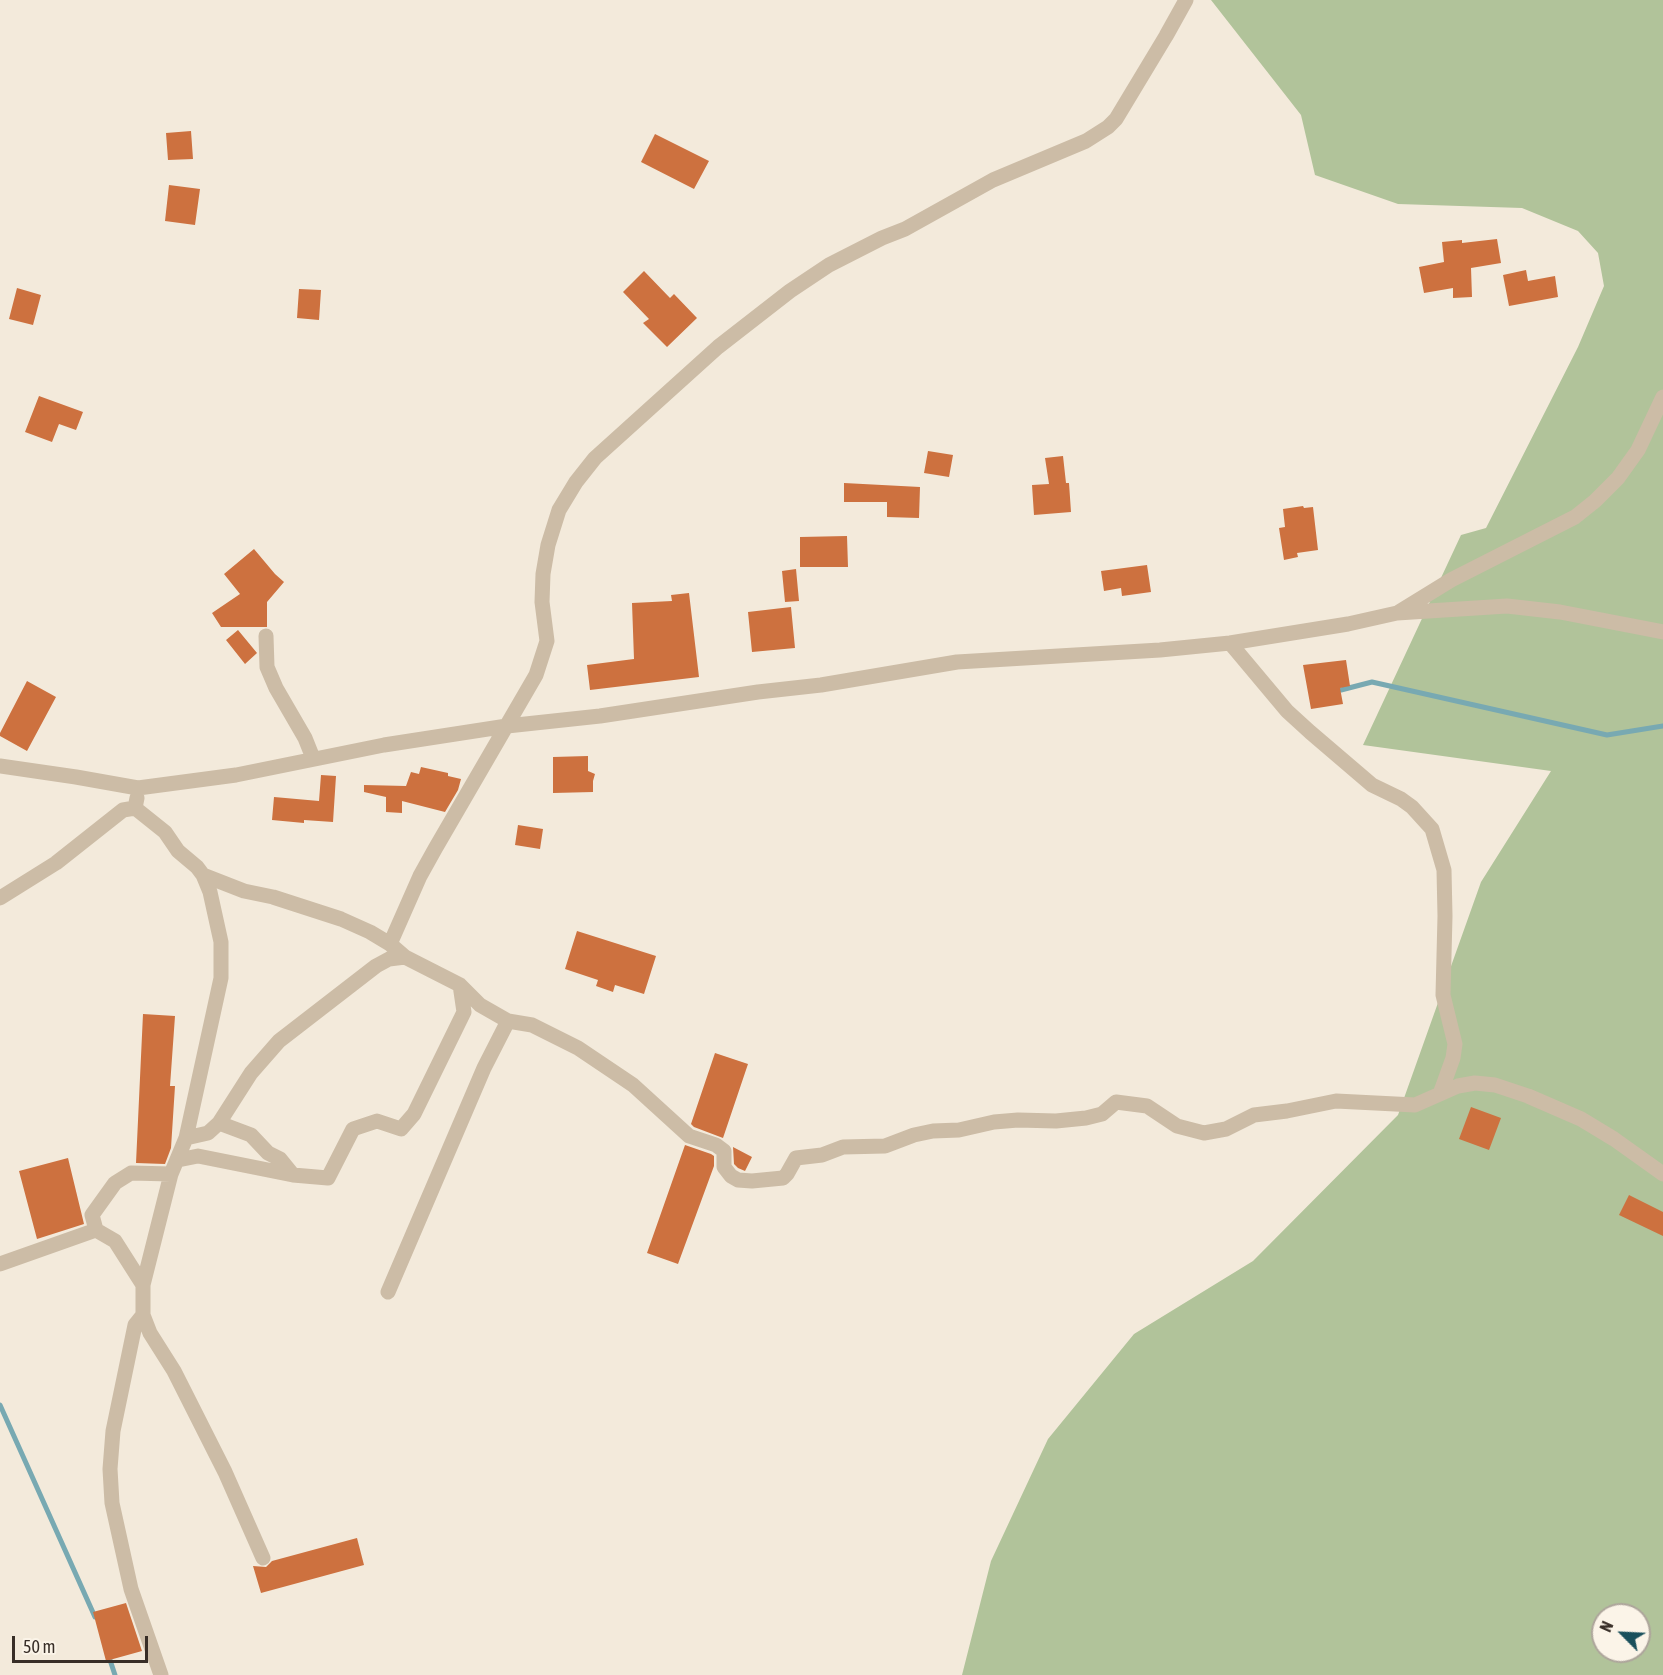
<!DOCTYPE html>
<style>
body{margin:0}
#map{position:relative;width:1663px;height:1675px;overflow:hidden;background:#f3eadb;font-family:"Asap Condensed",sans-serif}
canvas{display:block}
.north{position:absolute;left:1591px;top:1603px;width:60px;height:60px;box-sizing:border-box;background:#fbf4e8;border:2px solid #ada59b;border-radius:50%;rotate:294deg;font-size:16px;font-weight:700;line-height:24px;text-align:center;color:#382e27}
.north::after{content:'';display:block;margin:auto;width:21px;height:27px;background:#1a505c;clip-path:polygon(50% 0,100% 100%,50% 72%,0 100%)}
.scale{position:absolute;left:12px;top:1636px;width:136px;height:27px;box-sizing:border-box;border:3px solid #382e27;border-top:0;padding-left:8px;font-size:18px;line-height:21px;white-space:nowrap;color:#382e27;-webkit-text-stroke:4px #fbf4e8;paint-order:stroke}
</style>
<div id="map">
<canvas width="1663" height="1675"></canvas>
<div class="north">N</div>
<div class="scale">50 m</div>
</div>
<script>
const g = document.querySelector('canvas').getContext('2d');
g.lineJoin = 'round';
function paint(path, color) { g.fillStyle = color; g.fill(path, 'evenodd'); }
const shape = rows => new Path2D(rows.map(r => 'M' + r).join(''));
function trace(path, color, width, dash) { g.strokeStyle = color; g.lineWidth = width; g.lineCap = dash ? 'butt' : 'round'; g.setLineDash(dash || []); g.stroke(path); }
paint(shape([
 [1211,0,1663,0,1663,1675,962,1675,991,1561,1048,1439,1134,1334,1253,1261,1398,1115,1481,882,1551,771,1363,745,1461,535,1486,528,1578,347,1604,286,1598,253,1578,231,1522,208,1398,204,1315,175,1301,115],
 [1603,1615,1639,1615,1639,1651,1603,1651]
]), '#b1c39a');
trace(shape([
 [1341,690,1372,682,1607,735,1663,726],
 [0,1405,95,1617],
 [108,1654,115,1675]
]), '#78a9b2', 5);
paint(shape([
 [191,131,193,159,168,160,166,133],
 [655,134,709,161,694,189,641,162],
 [169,185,200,189,195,225,165,221],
 [1497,239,1501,263,1471,268,1472,297,1453,298,1453,288,1424,293,1419,267,1444,262,1442,242,1462,240,1462,243],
 [1526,270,1528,281,1555,276,1558,297,1509,306,1503,275],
 [644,271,670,298,674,294,697,318,667,347,643,323,649,319,623,292],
 [17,288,41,295,33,325,9,319],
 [299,289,321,290,319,320,297,318],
 [39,396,83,412,76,430,59,424,52,442,25,432],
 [928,451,953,455,949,477,924,473],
 [1063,456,1066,483,1069,483,1071,512,1034,515,1032,485,1049,484,1045,458],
 [844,483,920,487,919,518,887,517,887,502,844,502],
 [1303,506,1304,508,1313,507,1318,550,1297,553,1298,557,1284,560,1279,528,1285,527,1283,509],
 [847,536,848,567,800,567,800,537],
 [254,549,275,574,284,582,267,602,267,627,221,627,212,613,240,594,224,574],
 [1147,565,1151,592,1122,596,1121,588,1104,591,1101,571],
 [796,569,799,601,785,602,782,571],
 [689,593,699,677,590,690,587,665,634,659,632,603,672,601,671,595],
 [791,607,795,648,752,652,748,612],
 [238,630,257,653,245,664,226,640],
 [1346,660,1350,686,1340,688,1343,704,1311,709,1303,665],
 [27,681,56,697,27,751,0,736,0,733],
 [588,756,588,771,595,774,593,781,593,792,553,793,553,757],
 [421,767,448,773,448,776,461,779,458,790,445,812,402,801,402,813,386,812,386,797,364,792,364,785,406,786,411,772,419,774],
 [321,775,336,776,333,822,304,820,304,823,272,820,274,797,319,801],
 [518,825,543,829,540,849,515,845],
 [577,931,656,956,644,994,615,985,613,992,596,986,598,980,565,969],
 [143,1014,175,1016,170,1086,175,1086,171,1148,165,1164,136,1163],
 [715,1053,748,1064,723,1138,694,1127,691,1124],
 [1471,1107,1501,1118,1489,1150,1459,1139],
 [685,1145,711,1154,714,1156,714,1166,678,1264,647,1253],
 [733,1147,752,1157,745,1171,738,1168,734,1164],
 [68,1158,84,1224,37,1239,19,1171],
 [1629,1195,1663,1212,1663,1236,1619,1215],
 [357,1538,364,1565,261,1593,253,1566,266,1567,272,1561],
 [126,1603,142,1651,106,1661,93,1612]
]), '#cd713f');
trace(shape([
 [1399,612,1451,580,1575,517,1595,501,1618,478,1638,450,1663,397],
 [266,636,267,667,276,688,305,738,313,758],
 [1230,643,1287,711,1310,732,1372,785,1401,799,1412,807,1432,829,1444,870,1445,916,1443,995,1455,1044,1453,1058,1440,1094],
 [0,766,76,777,138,788,236,775,384,745,507,726,600,716,758,692,821,685,957,662,1160,650,1230,643,1348,624,1397,613,1507,606,1560,612,1663,632],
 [135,808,165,832,178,851,197,867,203,875,244,891,273,897,341,919,370,932,390,944,405,957,460,985,480,1005,508,1021,532,1025,578,1048,633,1085,689,1136,716,1145,724,1151,724,1167,731,1176,738,1180,752,1181,783,1178,787,1174,796,1158,822,1155,843,1147,885,1146,914,1135,933,1131,959,1130,994,1122,1018,1120,1056,1121,1086,1118,1102,1114,1116,1102,1147,1106,1177,1126,1204,1133,1226,1129,1254,1115,1287,1111,1336,1101,1415,1105,1458,1086,1475,1083,1495,1085,1528,1096,1581,1119,1614,1139,1663,1174],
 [0,898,56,863,123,810,135,808,137,798],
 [390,944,420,876,435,849,536,675,547,641,542,602,543,574,548,545,559,510,576,482,595,458,718,347,790,291,829,265,882,238,905,229,993,180,1086,141,1108,127,1116,119,1166,36,1186,0],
 [219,1123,251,1135,268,1153,280,1159,293,1175],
 [186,1138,208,1133,219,1123,251,1073,279,1041,376,966,389,959,405,957],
 [178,1160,198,1156,293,1175,328,1178,353,1129,377,1121,401,1129,414,1114,464,1012,460,985],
 [0,1264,96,1230],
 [143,1285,115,1241,96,1230,92,1215,115,1183,131,1173,171,1174],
 [388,1292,484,1068,508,1021],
 [143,1315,150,1333,174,1371,225,1472,263,1558],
 [161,1675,131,1589,112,1503,110,1469,113,1431,135,1325,143,1315,143,1285,171,1174,186,1138,221,978,221,942,210,892,203,875]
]), '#ccbca6', 15);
</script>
